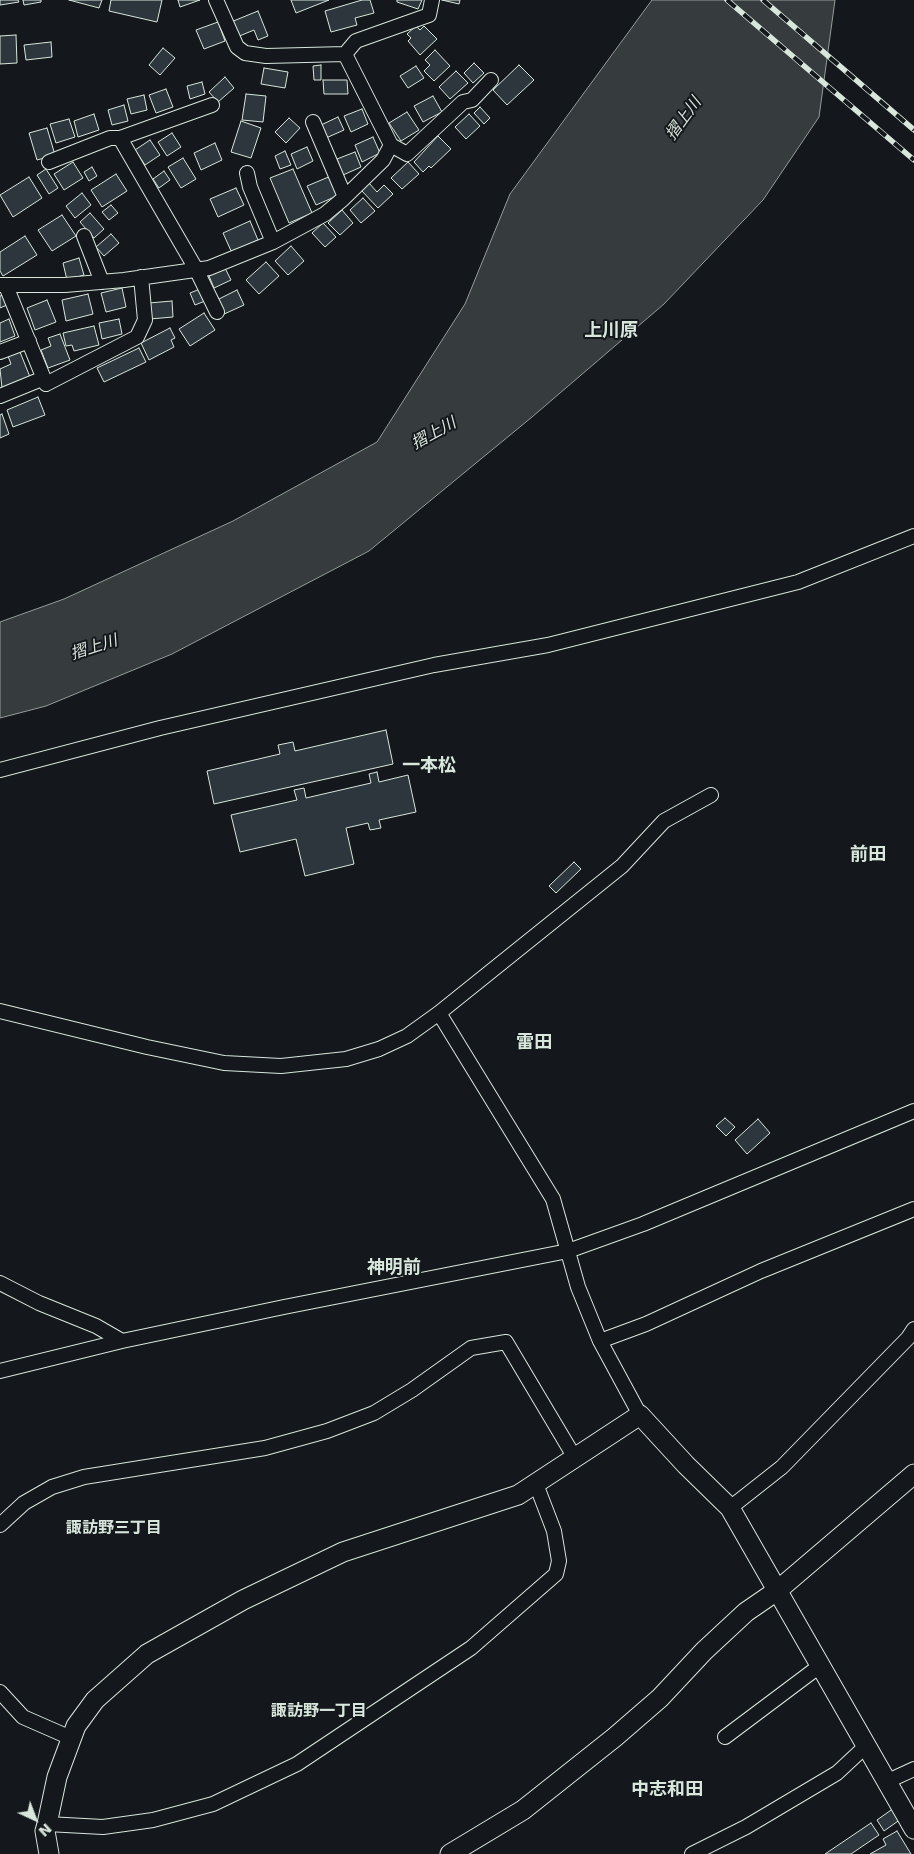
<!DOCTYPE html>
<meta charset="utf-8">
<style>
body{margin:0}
#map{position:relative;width:914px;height:1854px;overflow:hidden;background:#14181c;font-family:"DejaVu Sans",sans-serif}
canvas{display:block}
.north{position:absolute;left:10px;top:1794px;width:50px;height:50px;-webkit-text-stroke:4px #14181c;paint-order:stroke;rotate:137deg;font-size:14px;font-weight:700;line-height:20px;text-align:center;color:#d8e6dc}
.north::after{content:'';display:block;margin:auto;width:18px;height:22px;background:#d8e6dc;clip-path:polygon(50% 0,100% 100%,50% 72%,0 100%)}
</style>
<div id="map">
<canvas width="914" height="1854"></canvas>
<div class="north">N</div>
</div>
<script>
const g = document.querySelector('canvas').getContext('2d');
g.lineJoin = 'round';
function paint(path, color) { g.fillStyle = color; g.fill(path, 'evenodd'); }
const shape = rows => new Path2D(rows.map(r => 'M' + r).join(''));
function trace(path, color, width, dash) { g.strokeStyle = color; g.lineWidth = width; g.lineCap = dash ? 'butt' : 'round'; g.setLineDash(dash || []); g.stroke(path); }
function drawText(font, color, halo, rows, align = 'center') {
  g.font = font + ' "DejaVu Sans","Noto Sans JP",sans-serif'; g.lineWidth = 4; g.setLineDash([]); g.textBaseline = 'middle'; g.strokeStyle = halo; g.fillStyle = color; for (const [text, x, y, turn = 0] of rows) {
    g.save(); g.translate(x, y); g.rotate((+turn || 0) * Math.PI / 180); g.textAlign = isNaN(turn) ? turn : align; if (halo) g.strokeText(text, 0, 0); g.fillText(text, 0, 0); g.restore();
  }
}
const water = shape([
 [652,0,835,0,819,117,763,200,664,304,532,417,369,551,172,654,46,706,0,718,0,622,64,599,233,521,377,442,465,304,510,194,652,0]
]);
paint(water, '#363b3e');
trace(water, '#939e99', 1);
const building = shape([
 [0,0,18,0,19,2,0,5,0,0],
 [23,0,41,0,41,2,24,5,23,0],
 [69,0,102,0,99,8,69,0],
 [111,0,162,0,157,22,109,11,111,0],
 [178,0,200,0,180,7,178,0],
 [291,0,329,0,296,13,291,0],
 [362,0,370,0,374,13,355,18,357,25,331,32,325,11,362,0],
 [397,0,422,0,418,9,397,2,397,0],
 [442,0,460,0,459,4,442,0],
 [258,11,268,36,258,40,254,30,237,37,231,22,258,11],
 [218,22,225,41,204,49,196,30,218,22],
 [416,26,420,30,424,26,437,39,420,55,408,41,411,38,407,34,416,26],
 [16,35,17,63,0,64,0,36,16,35],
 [51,42,52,57,26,60,24,45,51,42],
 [163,48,175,58,160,75,149,65,163,48],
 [435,50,450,66,434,81,424,71,430,65,425,60,435,50],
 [474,63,484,73,473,83,464,73,474,63],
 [321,65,321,80,314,80,313,66,321,65],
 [519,65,534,80,507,105,493,90,519,65],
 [416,66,424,78,408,88,400,76,416,66],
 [264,68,288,72,285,88,261,84,264,68],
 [456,71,468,83,450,99,439,87,456,71],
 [225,77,234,88,218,102,209,92,225,77],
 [323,80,347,80,348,94,324,94,323,80],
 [202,82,205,94,190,99,187,86,202,82],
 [166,89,173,107,156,113,149,95,166,89],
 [246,94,266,96,263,122,242,120,246,94],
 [144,95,147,110,131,114,127,99,144,95],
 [433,96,442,112,423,122,414,106,433,96],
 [124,105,128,121,112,125,108,110,124,105],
 [480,107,490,118,484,124,474,113,480,107],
 [362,109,368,124,351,132,344,116,362,109],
 [407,112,419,130,401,141,389,123,407,112],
 [94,114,99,130,78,137,74,121,94,114],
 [469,114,480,126,466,139,455,127,469,114],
 [338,117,344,130,326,138,321,125,338,117],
 [289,118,300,128,286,143,275,132,289,118],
 [69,119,75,137,56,143,50,124,69,119],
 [241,121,261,128,251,158,231,152,241,121],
 [47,128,55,155,37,160,29,133,47,128],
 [172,133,181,147,167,156,158,142,172,133],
 [438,136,451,149,431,168,429,166,423,172,414,162,438,136],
 [373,137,380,153,362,162,355,145,373,137],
 [150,140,160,155,145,165,135,150,150,140],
 [215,143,222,160,201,170,194,153,215,143],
 [307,147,313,161,297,169,291,154,307,147],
 [285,151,291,165,280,169,275,156,285,151],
 [355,152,361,167,343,175,337,159,355,152],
 [183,158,196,179,181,188,168,167,183,158],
 [73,162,83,178,64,190,54,174,73,162],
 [408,162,419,174,402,189,391,178,408,162],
 [92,167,97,176,89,181,84,172,92,167],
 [46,169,58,188,49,194,37,175,46,169],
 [293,169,312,213,289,223,270,178,293,169],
 [164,171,170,180,159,188,153,179,164,171],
 [116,174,127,191,102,207,91,190,116,174],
 [331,176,339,195,316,205,307,186,331,176],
 [29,177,42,198,13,217,0,195,29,177],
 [369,183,377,192,384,185,393,194,378,208,361,190,369,183],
 [236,188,244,205,218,217,210,199,236,188],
 [82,193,91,205,75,218,66,206,82,193],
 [363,198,375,211,361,223,350,210,363,198],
 [111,205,118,213,109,220,102,212,111,205],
 [342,210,353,223,340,235,328,223,342,210],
 [90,213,104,229,94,238,80,222,90,213],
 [62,215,76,236,52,251,38,230,62,215],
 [250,221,258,240,232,253,223,233,250,221],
 [323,223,336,237,325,247,312,233,323,223],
 [111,234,119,243,104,256,96,247,111,234],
 [25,236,37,255,3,276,0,271,0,252,25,236],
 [291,246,304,261,288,275,275,261,291,246],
 [79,258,84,275,67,280,63,263,79,258],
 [266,262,279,276,259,294,246,280,266,262],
 [225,268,231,280,214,288,209,276,225,268],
 [122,288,126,307,106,312,101,293,122,288],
 [200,289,205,301,195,305,190,293,200,289],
 [237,290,244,305,222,315,215,301,237,290],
 [88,294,93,314,66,321,62,300,88,294],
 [3,295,7,305,0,308,0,296,3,295],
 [47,300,56,322,35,330,27,308,47,300],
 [172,301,173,317,150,319,149,303,172,301],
 [204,313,215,330,190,346,179,329,204,313],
 [9,319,15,336,0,342,0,323,9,319],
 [119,319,122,334,102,339,99,323,119,319],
 [94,326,99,345,74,351,72,345,66,346,63,333,94,326],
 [170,328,175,338,171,340,174,347,149,360,141,343,170,328],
 [60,334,70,360,48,368,41,350,51,346,48,338,60,334],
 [139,348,146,362,104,382,97,368,139,348],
 [20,352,30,377,2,388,0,369,11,364,8,356,20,352],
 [38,397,45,415,13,427,7,410,38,397],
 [2,414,9,434,0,438,0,415,2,414],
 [386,730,393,764,214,804,207,771,280,754,278,745,293,742,295,751,386,730],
 [377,772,379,782,408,775,416,812,379,820,381,828,370,830,368,823,346,828,354,864,305,876,296,839,240,852,231,815,297,800,294,790,304,788,306,798,371,783,369,774,377,772],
 [574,862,581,869,556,893,549,886,574,862],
 [725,1118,735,1127,726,1136,716,1126,725,1118],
 [758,1119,770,1133,747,1154,735,1140,758,1119],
 [894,1808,901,1819,884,1831,877,1820,894,1808],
 [871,1823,879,1835,851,1854,825,1854,871,1823],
 [897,1831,911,1854,870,1854,886,1845,883,1839,897,1831]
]);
paint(building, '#2c363c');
trace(building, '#d8e6dc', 1);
const street = shape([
 [345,54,356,41,429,15,432,0],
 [313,122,345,197],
 [120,138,196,269,217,312],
 [391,145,407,154,463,102,472,100,491,80],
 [49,162,110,138,120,138,212,105],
 [247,173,250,187,273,242],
 [84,236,102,282],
 [0,285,65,285,124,280,209,268,273,242,325,214,343,199,383,160,391,145,345,54,266,56,245,53,237,47,216,0],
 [6,286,46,384,137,337,145,320,141,277],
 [0,352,29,341],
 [0,396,44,378],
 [0,770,160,728,434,665,548,645,798,582,914,536],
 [0,1011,147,1047,224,1063,281,1066,346,1059,379,1049,407,1036,439,1013,622,866,664,821,711,795],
 [439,1013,553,1199,578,1287,600,1341,640,1415],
 [0,1283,39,1303,96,1326,122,1341],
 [600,1341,646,1324,761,1271,914,1209],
 [0,1371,122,1341,284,1307,568,1251,643,1224,914,1111],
 [730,1508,782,1467,908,1338,914,1329],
 [0,1525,24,1503,52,1487,84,1477,265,1448,327,1431,374,1413,412,1390,471,1348,506,1342,575,1458],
 [0,1692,23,1717,71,1738],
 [725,1737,821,1665],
 [888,1781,914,1769],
 [47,1824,103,1827,153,1820,213,1804,297,1764,471,1648,556,1574,559,1561,554,1531,536,1484],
 [692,1854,746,1827,837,1773,867,1745]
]);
const secondary = shape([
 [49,1854,45,1831,47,1824,57,1777,76,1726,95,1700,147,1654,243,1600,343,1552,518,1495,640,1415,686,1465,730,1508,914,1829],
 [450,1854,523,1810,615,1737,660,1698,704,1651,746,1612,778,1590,914,1474]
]);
trace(street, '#d8e6dc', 16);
trace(secondary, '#d8e6dc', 21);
trace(street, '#14181c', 14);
trace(secondary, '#14181c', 19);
const rail = shape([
 [727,0,914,160],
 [763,0,914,130]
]);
trace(rail, '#d8e6dc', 5.5);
trace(rail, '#14181c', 4, [11]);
drawText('italic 16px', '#d8e6dc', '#14181c', [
 ["摺上川",684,119,-54],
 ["摺上川",434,434,-29],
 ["摺上川",94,648,-18]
]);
drawText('bold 16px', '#d8e6dc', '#14181c', [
 ["諏訪野三丁目",114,1529],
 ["諏訪野一丁目",319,1712]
]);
drawText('bold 18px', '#d8e6dc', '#14181c', [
 ["上川原",611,331],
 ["一本松",429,766],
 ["前田",868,855],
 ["雷田",534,1043],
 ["神明前",394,1268],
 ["中志和田",667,1790]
]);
</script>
